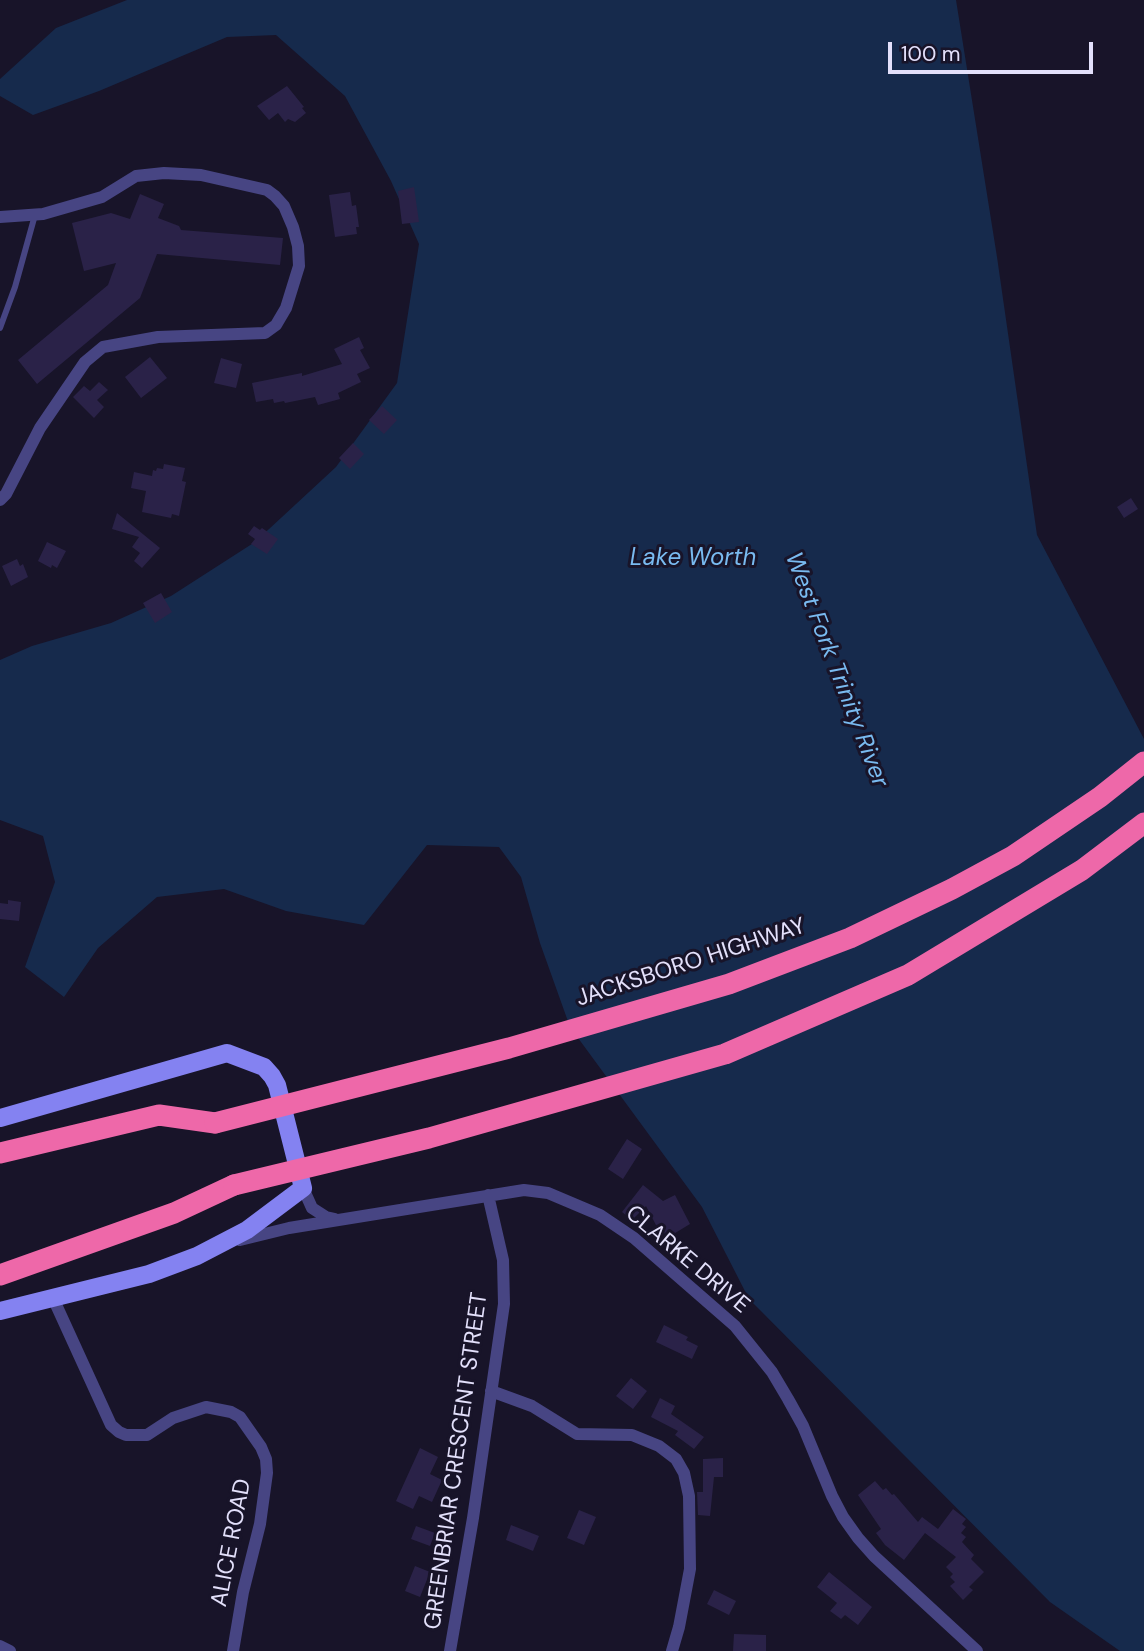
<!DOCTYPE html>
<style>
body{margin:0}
#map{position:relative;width:1144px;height:1651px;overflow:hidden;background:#181429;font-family:"DM Sans",sans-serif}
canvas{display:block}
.scale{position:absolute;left:888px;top:42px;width:205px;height:32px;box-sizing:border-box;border:4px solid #e3e0fb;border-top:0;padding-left:9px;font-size:21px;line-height:24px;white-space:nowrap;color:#e3e0fb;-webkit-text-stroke:5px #181429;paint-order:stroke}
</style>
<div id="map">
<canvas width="1144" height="1651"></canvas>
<div class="scale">100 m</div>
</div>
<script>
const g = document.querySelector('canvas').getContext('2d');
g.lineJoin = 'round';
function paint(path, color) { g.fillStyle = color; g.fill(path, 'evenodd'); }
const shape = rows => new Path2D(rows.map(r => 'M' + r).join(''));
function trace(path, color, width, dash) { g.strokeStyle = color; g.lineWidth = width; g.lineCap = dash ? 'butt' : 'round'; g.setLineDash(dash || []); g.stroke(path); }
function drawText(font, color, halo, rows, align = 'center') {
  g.font = font + ' "DM Sans",sans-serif'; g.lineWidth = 6; g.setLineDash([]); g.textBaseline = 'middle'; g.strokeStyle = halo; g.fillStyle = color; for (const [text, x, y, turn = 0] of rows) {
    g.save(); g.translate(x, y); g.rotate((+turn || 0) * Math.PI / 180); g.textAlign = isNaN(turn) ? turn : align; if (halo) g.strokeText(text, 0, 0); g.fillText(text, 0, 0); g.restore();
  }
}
paint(shape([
 [127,0,956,0,997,257,1037,535,1144,739,1144,1651,1120,1651,1050,1602,749,1299,702,1207,570,1027,540,943,521,877,499,847,427,845,364,925,286,911,224,889,157,897,98,948,64,997,25,967,55,882,43,836,0,820,0,660,32,646,111,623,171,596,255,542,336,467,397,383,419,244,391,181,345,96,276,35,227,37,99,91,33,115,0,96,0,79,56,28]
]), '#162a4c');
paint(shape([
 [287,86,304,107,302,108,306,113,295,122,288,119,285,122,278,113,269,120,257,106],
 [414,187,419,222,402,224,398,191],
 [350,192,352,206,356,205,359,227,356,227,357,234,335,237,329,195],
 [140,194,164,204,158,218,179,226,181,230,283,238,280,265,157,254,140,298,37,384,18,360,108,285,116,263,84,271,72,223,111,213,130,219],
 [359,337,364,348,360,350,370,368,357,374,361,382,338,393,340,399,318,405,315,397,285,403,284,401,274,403,273,399,256,402,252,383,302,373,302,376,342,364,334,349],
 [150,357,167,378,141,398,125,377],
 [221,358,242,364,236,388,214,383],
 [99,382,108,390,97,400,104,407,94,418,73,397,84,386,90,391],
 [382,406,397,420,384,434,369,420],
 [353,443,364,454,350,469,339,458],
 [164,464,185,468,182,481,186,482,179,516,172,514,171,518,142,512,146,491,131,488,134,472,152,476,153,470,156,471,157,468,163,469],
 [1131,498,1138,509,1124,518,1117,507],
 [117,513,160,548,142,568,134,561,140,553,132,547,139,537,112,529],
 [254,526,260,530,262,528,278,539,267,554,251,544,255,539,248,534],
 [47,542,66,551,57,568,52,565,51,568,38,561],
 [17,559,20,566,23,564,28,577,11,586,2,566],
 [161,593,172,612,155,623,143,603],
 [8,900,21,902,19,921,0,919,0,903,8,904],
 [627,1139,642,1149,623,1179,608,1169],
 [643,1185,663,1201,675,1195,690,1224,667,1238,660,1225,657,1227,646,1206,632,1220,622,1212],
 [664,1325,688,1337,686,1340,698,1346,692,1359,656,1342],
 [631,1378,647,1391,633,1409,616,1396],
 [660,1398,675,1406,671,1414,704,1437,694,1449,675,1435,678,1431,651,1417],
 [420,1448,438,1457,430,1474,442,1480,432,1502,419,1496,413,1509,396,1501],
 [723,1458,723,1477,714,1477,710,1516,698,1515,697,1492,703,1492,703,1459],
 [875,1481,883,1490,886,1488,892,1495,894,1494,918,1522,922,1517,938,1529,953,1509,966,1519,962,1524,966,1527,961,1533,966,1537,962,1542,974,1555,971,1559,984,1572,969,1587,973,1590,963,1600,950,1586,955,1582,950,1577,953,1574,946,1567,956,1557,925,1533,904,1560,885,1545,876,1533,881,1529,858,1495],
 [579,1510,596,1517,584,1545,567,1538],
 [511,1525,539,1536,533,1551,506,1540],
 [416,1526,435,1533,430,1546,411,1539],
 [415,1566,430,1572,420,1597,405,1591],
 [829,1572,872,1607,858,1625,845,1615,841,1619,830,1611,837,1603,817,1587],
 [714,1590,736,1601,729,1615,707,1604],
 [734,1634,766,1635,766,1651,733,1651]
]), '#2a2248');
trace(shape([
 [0,328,15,287,35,215]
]), '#474583', 6);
trace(shape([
 [0,217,43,214,102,197,136,176,164,173,201,175,267,190,275,196,284,206,293,227,298,246,299,266,286,308,276,325,265,333,158,337,103,347,85,362,40,428,6,494,0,500],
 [303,1188,312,1208,326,1217,335,1219],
 [240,1240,289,1228,524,1190,548,1193,600,1215,634,1238,735,1326,772,1372,788,1399,803,1426,832,1496,843,1517,858,1538,874,1556,977,1651],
 [53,1298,111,1425,119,1432,126,1435,147,1435,173,1418,206,1407,231,1412,240,1417,261,1447,266,1459,267,1473,260,1524,243,1592,233,1651],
 [491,1391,532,1406,577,1434,632,1435,659,1446,676,1459,684,1473,689,1496,690,1569,679,1627,672,1651],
 [0,1646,10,1651],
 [450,1651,473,1518,504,1304,503,1260,488,1195]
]), '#474583', 12);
trace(shape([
 [0,1118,227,1053,264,1067,272,1076,277,1085,303,1188,247,1230,197,1256,149,1274,0,1311]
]), '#8482f1', 18);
trace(shape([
 [0,1153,159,1115,215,1123],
 [0,1275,174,1213,234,1185]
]), '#ee68a9', 21);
trace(shape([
 [215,1123,509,1048,729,984,850,938,952,889,1013,856,1100,797,1144,762],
 [234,1185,429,1138,725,1054,908,975,1082,870,1144,823]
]), '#ee68a9', 21);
drawText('23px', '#e3e0fb', '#181429', [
 ["JACKSBORO HIGHWAY",691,963,-18],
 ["CLARKE DRIVE",687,1260,40],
 ["GREENBRIAR CRESCENT STREET",457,1461,-82],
 ["ALICE ROAD",232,1543,-79]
]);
drawText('italic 24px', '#79baf0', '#181429', [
 ["Lake Worth",693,559],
 ["West Fork Trinity River",836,670,69]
]);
</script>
